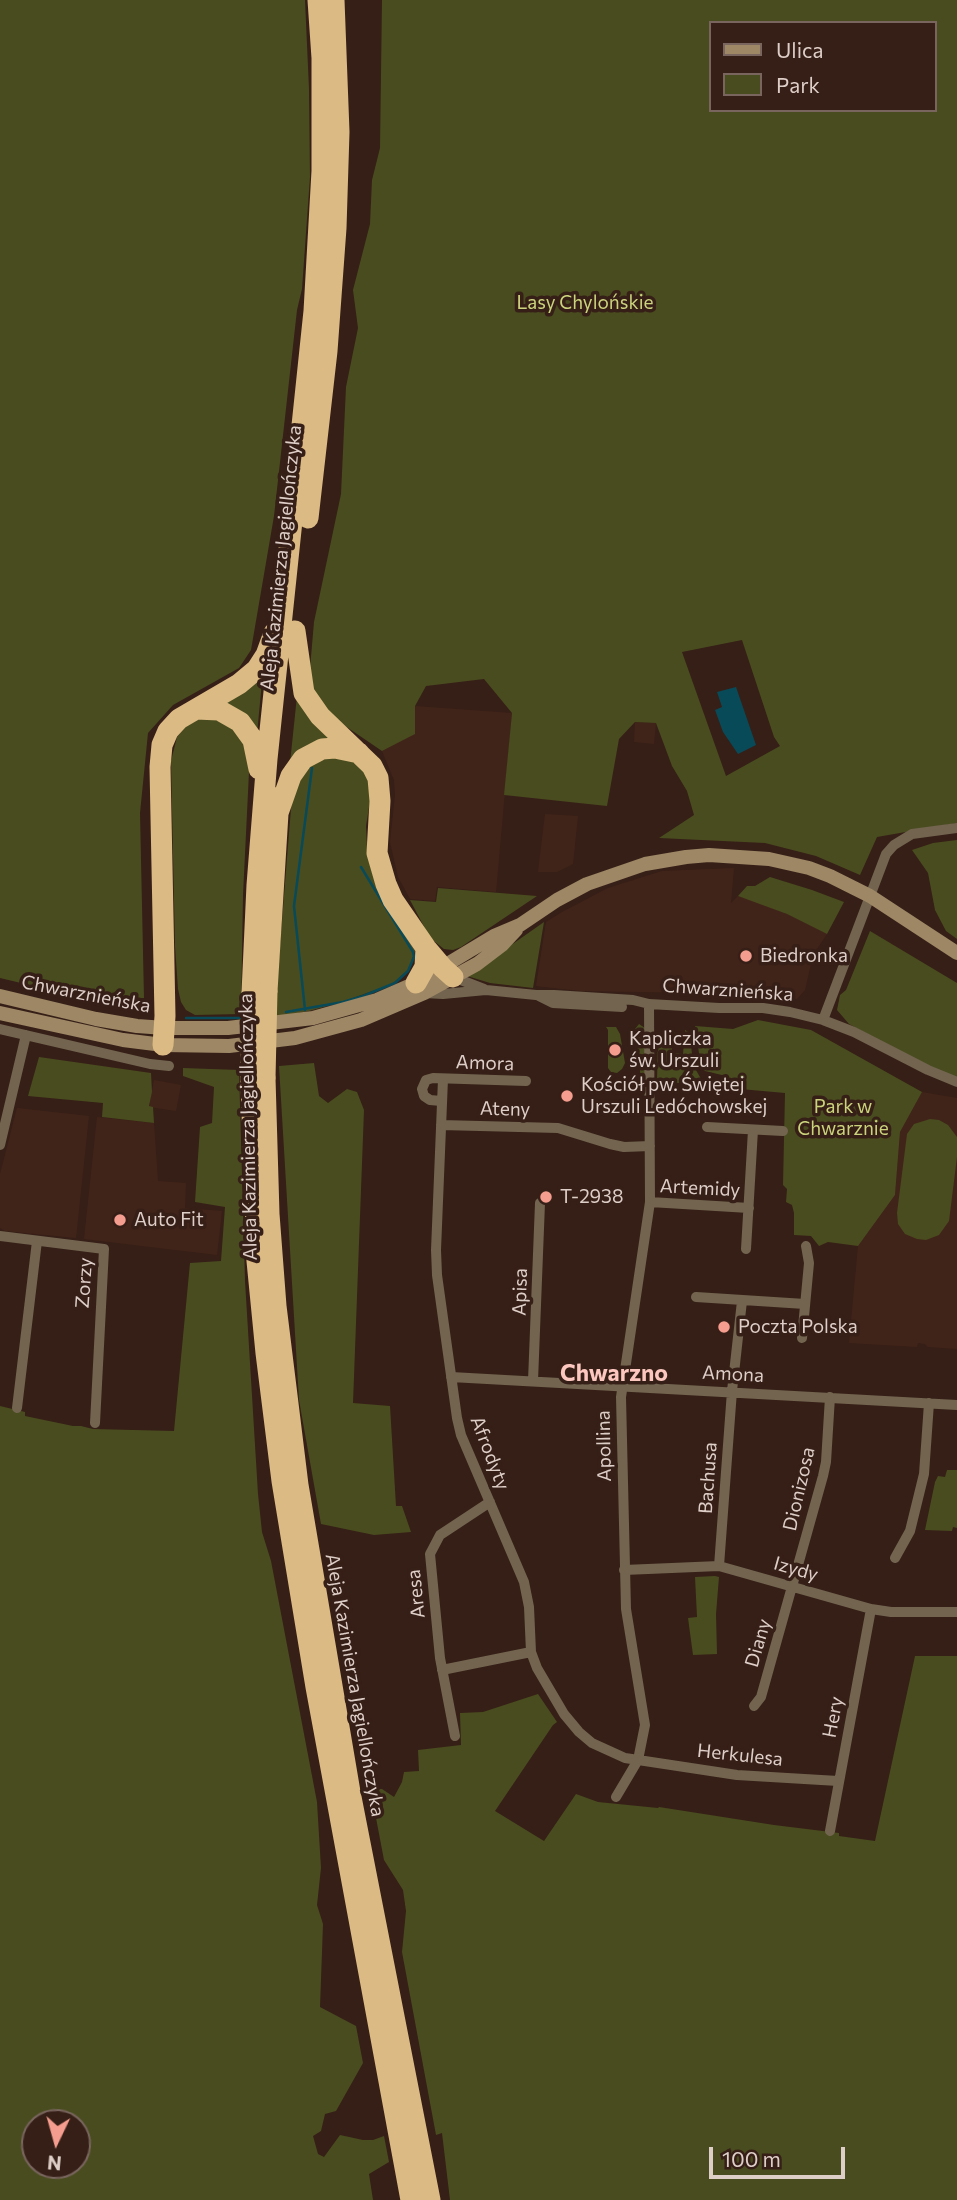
<!DOCTYPE html>
<meta charset="utf-8">
<style>
body{margin:0}
#map{position:relative;width:957px;height:2200px;overflow:hidden;background:#361f17;font-family:Commissioner,sans-serif}
canvas{display:block}
.legend{position:absolute;left:709px;top:21px;width:228px;height:91px;box-sizing:border-box;background:#361f17;border:2px solid #79655e;margin:0;padding:9px 12px;list-style:none;font-size:21px;color:#decec8}
.legend li{display:flex;align-items:center;gap:14px;height:35px}
.legend b{width:35px;border:2px solid #79655e}
.north{position:absolute;left:21px;top:2109px;width:70px;height:70px;box-sizing:border-box;background:#361f17;border:2px solid #79655e;border-radius:50%;rotate:185deg;font-size:19px;font-weight:700;line-height:28px;text-align:center;color:#decec8}
.north::after{content:'';display:block;margin:auto;width:24px;height:32px;background:#f59d8e;clip-path:polygon(50% 0,100% 100%,50% 72%,0 100%)}
.scale{position:absolute;left:709px;top:2147px;width:136px;height:32px;box-sizing:border-box;border:4px solid #decec8;border-top:0;padding-left:9px;font-size:21px;line-height:24px;white-space:nowrap;color:#decec8;-webkit-text-stroke:5px #361f17;paint-order:stroke}
</style>
<div id="map">
<canvas width="957" height="2200"></canvas>
<ul class="legend">
<li><b style="height:9px;background:#9d8765"></b>Ulica</li>
<li><b style="height:19px;background:#494c1f"></b>Park</li>
</ul>
<div class="north">N</div>
<div class="scale">100 m</div>
</div>
<script>
const g = document.querySelector('canvas').getContext('2d');
g.lineJoin = 'round';
function paint(path, color) { g.fillStyle = color; g.fill(path, 'evenodd'); }
const shape = rows => new Path2D(rows.map(r => 'M' + r).join(''));
function trace(path, color, width, dash) { g.strokeStyle = color; g.lineWidth = width; g.lineCap = dash ? 'butt' : 'round'; g.setLineDash(dash || []); g.stroke(path); }
function drawText(font, color, halo, rows, align = 'center') {
  g.font = font + ' Commissioner,sans-serif'; g.lineWidth = 7; g.setLineDash([]); g.textBaseline = 'middle'; g.strokeStyle = halo; g.fillStyle = color; for (const [text, x, y, turn = 0] of rows) {
    g.save(); g.translate(x, y); g.rotate((+turn || 0) * Math.PI / 180); g.textAlign = isNaN(turn) ? turn : align; if (halo) g.strokeText(text, 0, 0); g.fillText(text, 0, 0); g.restore();
  }
}
paint(shape([
 [415,706,512,713,496,892,437,887,435,901,410,899,398,877,390,842,395,795,394,780,382,751,414,734],
 [635,722,656,723,654,744,634,742],
 [545,814,578,816,573,864,557,872,538,872],
 [734,868,731,903,738,896,753,900,787,914,827,934,813,955,805,990,797,999,750,994,581,991,536,986,546,922,562,912,608,888,662,871],
 [154,1080,181,1085,176,1111,149,1107],
 [922,1092,957,1098,957,1349,928,1347,925,1344,918,1343,917,1347,849,1343,858,1246,895,1195,900,1132],
 [17,1108,89,1116,76,1238,5,1231,0,1228,0,1174],
 [97,1117,154,1123,158,1181,186,1183,185,1208,222,1211,217,1255,84,1239]
]), '#412419');
paint(shape([
 [0,0,305,0,309,89,310,177,302,289,297,310,274,516,251,650,239,668,173,705,148,733,140,813,144,998,109,1004,0,978],
 [382,0,957,0,957,823,877,837,860,875,816,856,765,843,659,838,694,815,687,791,672,766,656,723,635,722,619,739,607,806,504,795,512,713,484,679,426,686,415,706,415,734,382,751,332,717,312,693,309,680,314,622,341,494,346,387,358,328,353,290,370,224,372,180,380,148],
 [710,23,934,23,934,110,710,110],
 [742,640,774,737,780,746,726,776,682,652],
 [263,671,257,734,214,702],
 [297,696,343,745,290,763],
 [199,719,219,720,239,734,247,749,249,772,243,895,241,1014,195,1015,186,1010,181,1002,178,989,175,946,171,761,177,737,187,725],
 [347,755,368,776,370,801,366,826,367,848,371,869,378,891,415,951,408,970,392,984,342,1002,309,1011,276,1017,277,983,292,796,310,758],
 [957,840,957,939,946,931,935,910,928,873,912,850,933,843],
 [770,877,812,890,844,902,827,934,787,914,738,896,747,886,755,886],
 [438,888,537,896,461,947,453,950,444,949,430,938,410,900,436,902],
 [544,922,533,988,490,983,467,976],
 [870,931,957,983,957,1078,941,1073,849,1024,837,1010,840,995,846,990],
 [758,1020,811,1030,922,1092,900,1132,895,1195,858,1246,828,1242,819,1246,811,1236,794,1235,794,1213,792,1205,786,1202,787,1189,783,1185,785,1093,729,1088,726,1076,705,1071,701,1067,695,1026,733,1029],
 [639,1024,645,1028,646,1086,642,1088,635,1029],
 [606,1027,616,1027,620,1034,625,1063,622,1069,617,1073,611,1072,608,1068,608,1030],
 [685,1030,690,1033,693,1065,704,1084,657,1082,658,1034,676,1032,678,1046,672,1047,672,1053,683,1054],
 [39,1057,151,1073,152,1092,149,1106,153,1107,154,1123,102,1117,103,1103,28,1096],
 [314,1063,319,1096,328,1103,347,1089,357,1092,364,1110,353,1403,390,1406,396,1506,402,1506,411,1532,374,1535,321,1524,299,1400,279,1066],
 [183,1068,239,1070,245,1281,258,1494,262,1532,271,1561,317,1802,321,1868,317,1905,323,1924,320,2007,356,2026,363,2063,336,2111,325,2114,321,2131,313,2136,318,2154,324,2157,340,2135,363,2140,373,2140,384,2136,389,2162,369,2174,373,2200,0,2200,0,1406,25,1412,25,1416,73,1426,81,1426,93,1429,174,1431,190,1263,221,1261,225,1207,195,1202,200,1127,212,1123,214,1087,183,1076],
 [35,2123,77,2123,77,2165,35,2165],
 [930,1119,939,1120,948,1125,957,1137,957,1157,949,1221,939,1235,926,1240,917,1239,905,1234,898,1224,897,1213,907,1134,914,1124],
 [947,1470,957,1470,957,1528,953,1527,952,1531,925,1530,935,1482,938,1476,945,1477],
 [715,1576,719,1577,716,1614,717,1654,693,1655,688,1618,697,1617,695,1577],
 [915,1656,957,1656,957,2200,450,2200,442,2133,436,2135,402,1952,406,1911,403,1890,384,1860,372,1797,376,1789,382,1789,394,1797,402,1782,404,1772,419,1771,418,1750,461,1745,460,1713,483,1712,538,1694,557,1722,553,1725,495,1811,544,1841,576,1794,598,1802,658,1808,659,1807,774,1825,839,1833,839,1836,875,1841]
]), '#494c1f');
paint(shape([
 [736,687,756,745,738,754,723,732,715,710,722,707,717,692]
]), '#084a58');
trace(shape([
 [125,1004,147,1010],
 [305,1010,294,906,312,768],
 [286,1012,343,1002,363,996,395,983,408,971,414,957,413,952,361,867],
 [186,1018,243,1018]
]), '#084a58', 2.5);
trace(shape([
 [453,977,484,989],
 [424,993,443,994,486,990,536,995,554,995,633,1000,649,1004,719,1008,763,1008,790,1012,823,1020,854,1032,928,1070,957,1082],
 [539,996,553,1003,622,1007],
 [823,1020,886,854,894,845,912,834,957,828],
 [0,1029,150,1064,169,1066],
 [443,1079,436,1250,437,1275,457,1418,461,1435,524,1582,529,1607,531,1652,537,1668,564,1714,579,1732,592,1743,625,1758,737,1775,838,1781],
 [441,1101,430,1100,424,1096,422,1089,426,1080,433,1078,526,1081],
 [441,1125,558,1128,610,1144,624,1147,650,1146],
 [707,1127,783,1131],
 [0,1145,26,1035],
 [650,1202,749,1208],
 [0,1236,104,1249,95,1423],
 [746,1249,753,1130],
 [696,1297,805,1304],
 [802,1338,809,1263,806,1246],
 [451,1377,957,1405],
 [533,1381,540,1203],
 [17,1408,37,1241],
 [895,1558,910,1531,924,1474,929,1403],
 [719,1566,732,1391,742,1301],
 [624,1570,719,1566,871,1609,891,1612,957,1612],
 [442,1670,531,1652],
 [754,1706,761,1697,823,1476,826,1462,830,1397],
 [455,1736,440,1658,430,1554,440,1535,490,1502],
 [616,1797,638,1760,645,1725,626,1609,621,1397,650,1202,649,1004],
 [830,1831,871,1609]
]), '#72644f', 10);
trace(shape([
 [0,996,96,1019,137,1026,165,1028,228,1028,313,1018,377,1000,416,983,494,936,520,925,557,900,587,884,645,864,686,857,709,855,769,859,809,868,830,876,870,896,957,953],
 [0,1013,123,1040,163,1045,229,1046,295,1038,361,1020,424,993,477,964,502,945,516,930]
]), '#9d8765', 14);
trace(shape([
 [308,518,327,351,336,228,339,132,334,0],
 [295,631,304,693,320,716,372,766,378,778,380,801,377,853,386,884,393,900,426,948,443,968,453,977],
 [196,709,219,710,240,722,253,740,259,769],
 [278,813,291,776,303,759,322,749,335,748,359,753],
 [416,983,425,967,426,948],
 [267,991,279,797],
 [252,993,257,885,267,759,314,311,322,171,322,58,318,0],
 [163,1045,165,1016,160,767,162,745,168,731,179,719,239,684,257,669,266,655,274,633],
 [265,1078,269,1214,276,1306,298,1485,350,1792,430,2200],
 [251,1082,257,1261,266,1353,282,1481,316,1687,411,2200]
]), '#dcba84', 21);
trace(shape([
 [265,1078,267,991],
 [251,1080,252,993]
]), '#dcba84', 21);
for (const [x, y, r, color] of [
 [746,956,7,"#f59d8e"],
 [615,1050,7,"#f59d8e"],
 [567,1096,7,"#f59d8e"],
 [546,1197,7,"#f59d8e"],
 [120,1220,7,"#f59d8e"],
 [724,1327,7,"#f59d8e"]
]) { const dot = new Path2D(); dot.arc(x, y, r, 0, 2 * Math.PI); g.fillStyle = color; g.fill(dot); trace(dot, '#361f17', 2.5); }
drawText('19px', '#cbd37c', '#361f17', [
 ["Lasy Chylońskie",585,303],
 ["Park w",843,1107],
 ["Chwarznie",843,1129]
]);
drawText('19px', '#decec8', '#361f17', [
 ["Aleja Kazimierza Jagiellończyka",281,558,-84],
 ["Chwarznieńska",728,990,4],
 ["Chwarznieńska",86,994,11],
 ["Amora",485,1063,2],
 ["Ateny",505,1109,1],
 ["Aleja Kazimierza Jagiellończyka",248,1127,-91],
 ["Artemidy",700,1188,3],
 ["Zorzy",84,1283,-86],
 ["Apisa",520,1292,-88],
 ["Amona",733,1374,3],
 ["Apollina",604,1446,-91],
 ["Afrodyty",490,1453,69],
 ["Bachusa",708,1478,-86],
 ["Dionizosa",799,1489,-77],
 ["Izydy",796,1569,16],
 ["Aresa",416,1594,-96],
 ["Diany",758,1643,-74],
 ["Aleja Kazimierza Jagiellończyka",355,1685,80],
 ["Hery",833,1717,-79],
 ["Herkulesa",740,1755,6]
]);
drawText('19px', '#decec8', '#361f17', [
 ["Biedronka",760,956],
 ["Kapliczka",629,1039],
 ["św. Urszuli",629,1061],
 ["Kościół pw. Świętej",581,1085],
 ["Urszuli Ledóchowskej",581,1107],
 ["T-2938",560,1197],
 ["Auto Fit",134,1220],
 ["Poczta Polska",738,1327]
], 'left');
drawText('bold 23px', '#fbc7be', '#361f17', [
 ["Chwarzno",614,1373]
]);
</script>
